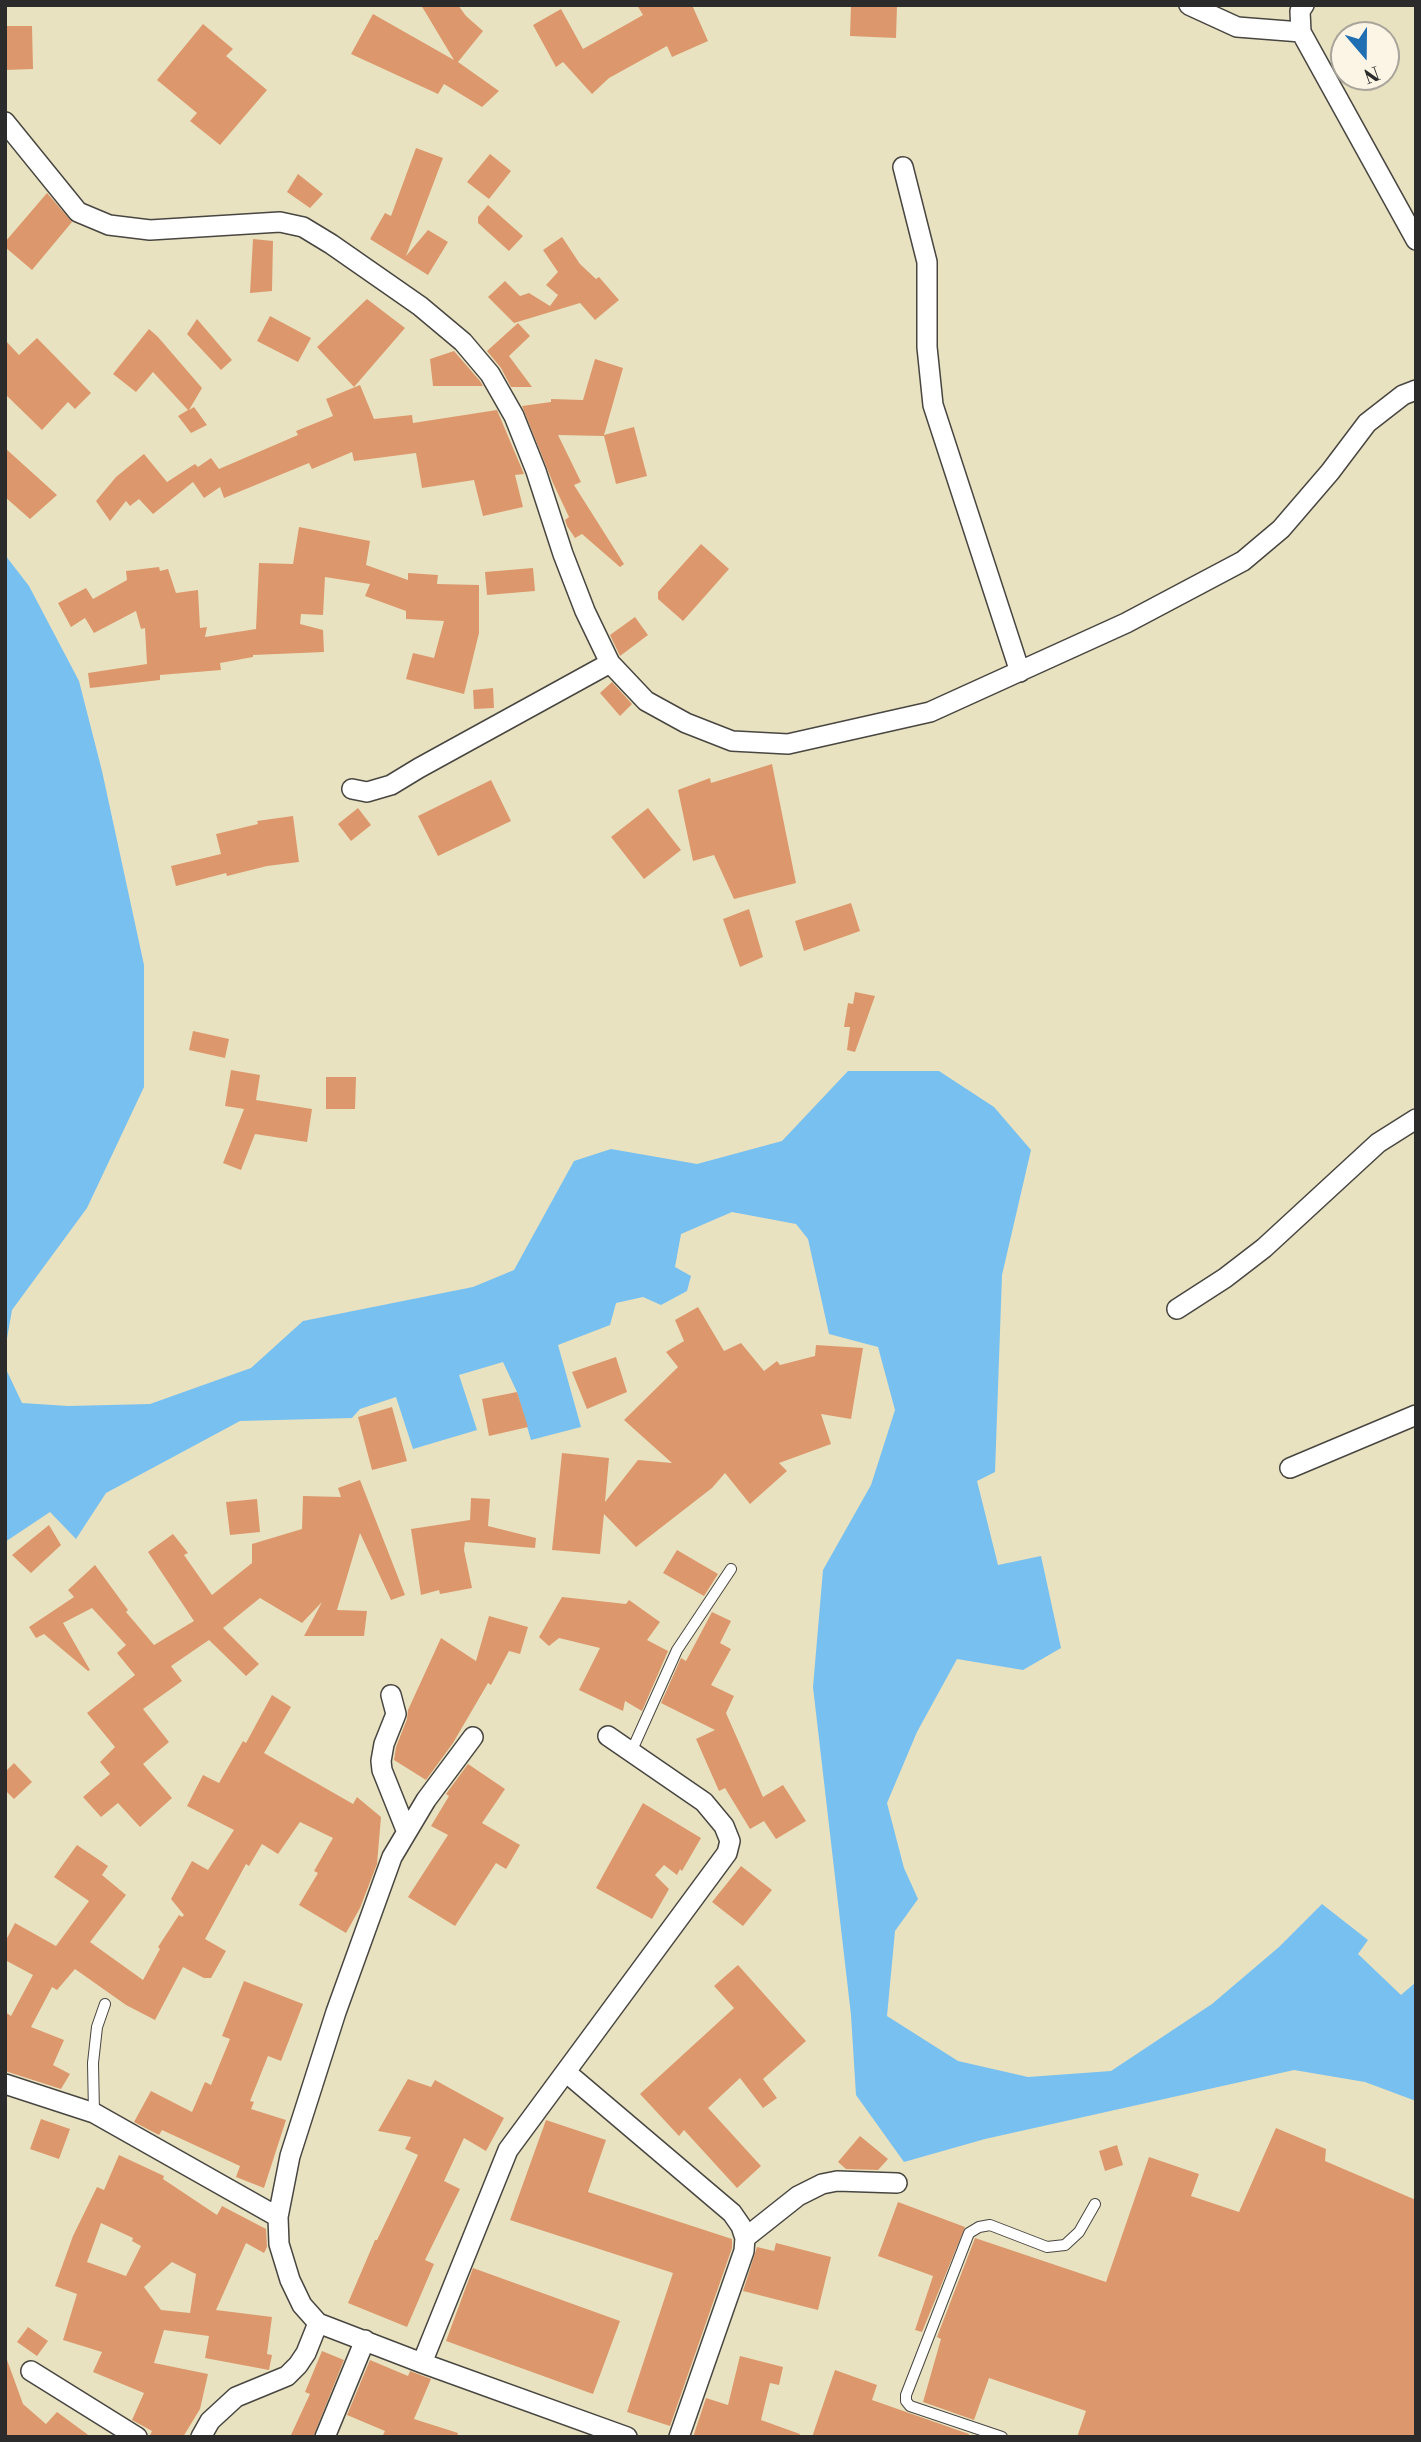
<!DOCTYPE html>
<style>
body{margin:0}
#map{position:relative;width:1421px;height:2442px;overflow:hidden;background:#e9e2c0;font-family:"Libre Bodoni",serif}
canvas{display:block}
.frame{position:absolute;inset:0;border:7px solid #2b2b2b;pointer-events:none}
.north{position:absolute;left:1330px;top:21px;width:70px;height:70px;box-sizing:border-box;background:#fcf5e5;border:2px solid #a8a49b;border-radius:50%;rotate:160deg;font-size:19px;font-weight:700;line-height:28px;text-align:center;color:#2b2b2b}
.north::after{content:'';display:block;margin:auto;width:24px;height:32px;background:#1f6fb2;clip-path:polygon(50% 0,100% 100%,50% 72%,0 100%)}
</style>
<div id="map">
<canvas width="1421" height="2442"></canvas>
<div class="frame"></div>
<div class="north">N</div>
</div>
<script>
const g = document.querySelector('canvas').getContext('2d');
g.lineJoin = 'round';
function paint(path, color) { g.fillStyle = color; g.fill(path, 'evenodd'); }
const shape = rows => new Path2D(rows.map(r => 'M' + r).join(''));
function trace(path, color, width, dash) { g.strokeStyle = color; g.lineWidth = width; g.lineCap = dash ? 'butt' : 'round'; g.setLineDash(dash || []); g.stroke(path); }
paint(shape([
 [5,555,29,586,79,681,102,771,144,965,144,1087,87,1208,12,1310,5,1350],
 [848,1071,939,1071,994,1107,1031,1150,1002,1275,995,1472,977,1481,998,1565,1041,1556,1061,1648,1023,1670,957,1659,917,1732,887,1803,904,1868,918,1899,895,1931,887,2016,958,2061,1028,2077,1111,2071,1212,2004,1279,1947,1322,1904,1368,1940,1358,1954,1401,1995,1416,1982,1416,2101,1365,2082,1294,2070,985,2139,904,2162,856,2095,851,2015,813,1687,823,1570,871,1485,895,1410,878,1347,829,1334,808,1239,796,1224,732,1212,681,1234,675,1267,691,1276,687,1291,661,1305,643,1297,616,1303,610,1325,558,1345,581,1427,531,1440,517,1392,503,1362,459,1375,477,1430,413,1449,396,1397,360,1409,352,1418,240,1421,106,1493,76,1539,50,1512,5,1542,5,1367,22,1403,68,1406,150,1404,251,1368,303,1321,473,1287,514,1270,574,1161,611,1149,697,1164,782,1141]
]), '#77c0f0');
paint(shape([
 [421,5,458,5,466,16,483,31,458,62,499,91,482,107,444,84,438,94,351,54,373,14,454,60],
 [637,5,692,5,708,41,672,57,667,46,609,78,592,94,563,62,556,67,533,25,561,9,583,49,643,15],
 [851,5,897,5,896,38,850,36],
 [203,24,233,49,226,56,267,90,220,145,190,121,197,113,157,80],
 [5,26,32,26,33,69,5,70],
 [416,148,443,158,406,256,428,230,448,242,428,275,370,239,385,213,391,216],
 [490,154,511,171,489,199,467,182],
 [298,174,323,194,310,208,287,192],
 [47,193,72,222,32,270,5,247,5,242],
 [488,205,523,236,509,251,478,223,478,217],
 [562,237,580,264,596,279,599,277,619,300,595,320,580,303,514,323,488,297,505,281,520,296,529,293,550,306,558,295,546,285,558,272,543,250],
 [253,239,273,241,272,291,250,293],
 [367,299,405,328,354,387,317,347],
 [270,316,311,338,298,362,257,341],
 [197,319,232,360,221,370,187,334],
 [518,323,530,336,509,356,532,387,511,387,501,368,487,351],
 [149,329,158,337,202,388,189,410,194,407,207,425,191,433,178,416,188,410,153,372,136,392,113,374],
 [37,338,91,393,75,409,68,402,42,430,5,394,5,340,19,355],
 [454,351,480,381,483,386,433,386,430,359],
 [595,359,623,368,604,435,634,427,647,476,616,484,604,436,558,435,581,482,574,485,624,564,620,567,582,534,575,538,567,526,565,520,569,517,553,483,522,406,551,402,551,399,583,400],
 [360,385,374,419,412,415,413,423,497,410,524,474,515,475,523,507,483,516,474,480,422,488,416,453,354,461,352,452,312,469,309,463,224,498,220,487,204,498,193,482,153,514,139,499,130,506,126,501,110,521,96,501,116,477,144,454,167,482,195,464,198,467,211,458,219,469,298,435,296,431,333,416,326,399],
 [5,448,57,495,30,519,5,497],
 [299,527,370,541,366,565,408,580,408,573,438,575,437,584,479,585,479,633,464,694,406,679,413,653,434,658,444,621,406,619,406,611,365,596,370,584,325,577,323,615,301,614,300,624,323,630,324,652,253,655,253,657,220,663,221,670,160,675,160,680,90,688,88,673,147,664,145,628,141,629,136,611,94,633,85,618,71,627,58,603,86,588,93,599,127,580,126,571,159,567,160,571,168,569,176,593,198,590,200,628,207,627,205,637,256,629,259,563,293,564],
 [701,544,729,569,683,621,658,599,658,592],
 [533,568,535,591,487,595,485,572],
 [635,617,648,635,620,656,610,635],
 [612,682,632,704,620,716,600,693],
 [493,688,494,708,474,709,473,690],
 [772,764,796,883,734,899,714,855,693,861,678,790,710,778,711,783],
 [491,780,511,821,438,856,418,816],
 [358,808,371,825,351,841,338,824],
 [648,808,681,850,644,879,611,837],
 [293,816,299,862,267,866,227,876,226,873,176,886,171,866,221,854,216,834,258,824,257,821],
 [851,903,860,931,804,951,795,921],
 [749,909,763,957,740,967,723,919],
 [855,992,875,996,855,1052,847,1050,850,1027,844,1027,848,1003,853,1004],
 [193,1031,229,1039,225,1058,189,1050],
 [231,1070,260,1075,256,1100,312,1109,307,1142,255,1134,241,1170,223,1163,244,1109,225,1106],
 [326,1077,356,1077,355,1109,326,1109],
 [698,1307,724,1351,741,1343,764,1371,777,1361,780,1365,815,1356,816,1345,863,1348,851,1419,821,1414,831,1444,779,1463,787,1471,750,1504,725,1473,712,1488,636,1547,604,1514,600,1554,552,1550,562,1453,609,1458,605,1502,638,1460,672,1463,624,1420,678,1367,666,1352,684,1341,675,1320],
 [616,1357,627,1392,587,1409,572,1372],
 [517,1392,528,1427,489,1436,482,1399],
 [392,1407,407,1461,372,1470,358,1417],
 [360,1480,405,1595,391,1600,360,1533,337,1610,367,1611,364,1636,304,1636,322,1602,302,1623,260,1598,223,1628,259,1664,246,1676,209,1640,171,1666,182,1681,143,1709,169,1742,143,1764,172,1798,140,1827,118,1803,101,1817,83,1797,110,1774,100,1762,115,1747,87,1713,135,1675,117,1653,126,1645,92,1608,63,1623,90,1670,88,1671,44,1634,36,1638,29,1627,74,1597,68,1590,95,1565,128,1610,126,1612,154,1645,194,1621,148,1552,173,1534,188,1553,184,1555,212,1595,252,1563,252,1544,302,1529,303,1496,341,1497,338,1488],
 [471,1498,490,1499,488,1526,536,1538,535,1548,465,1542,464,1550,472,1588,440,1594,439,1590,421,1595,411,1529,470,1520],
 [257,1499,260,1532,230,1535,226,1502],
 [49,1525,61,1545,31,1573,12,1555],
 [677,1550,718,1574,704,1596,663,1573],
 [562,1597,626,1604,629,1600,660,1622,647,1640,668,1651,642,1711,625,1701,623,1711,579,1690,600,1648,559,1638,549,1646,539,1637],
 [712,1612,731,1621,720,1643,731,1649,711,1685,734,1696,726,1713,763,1797,783,1785,806,1821,776,1839,764,1821,750,1829,725,1788,719,1791,696,1739,715,1730,661,1703,681,1658,686,1661],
 [489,1616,528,1627,520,1654,509,1651,491,1685,488,1683,453,1743,426,1780,394,1760,396,1747,407,1719,408,1710,441,1638,476,1661],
 [272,1695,291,1707,264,1753,353,1804,357,1797,381,1817,377,1864,360,1908,346,1933,299,1905,318,1873,314,1871,333,1838,300,1822,278,1854,262,1844,249,1866,246,1864,205,1939,226,1951,211,1978,204,1978,183,1967,155,2020,126,2005,75,1969,57,1990,52,1987,31,2027,64,2040,53,2065,70,2074,61,2089,5,2071,5,2012,11,2016,33,1975,5,1960,5,1942,15,1923,56,1946,89,1901,54,1877,77,1845,108,1866,102,1875,126,1895,90,1942,143,1980,160,1949,158,1947,179,1915,182,1917,184,1915,171,1899,192,1861,208,1870,234,1830,187,1806,203,1775,219,1783,243,1741,246,1743],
 [14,1763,32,1782,14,1799,5,1790,5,1772],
 [468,1764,505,1789,482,1823,520,1845,506,1869,496,1863,455,1926,408,1897,448,1835,431,1826,449,1796,446,1794],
 [643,1803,701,1838,682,1871,680,1869,677,1875,664,1865,655,1875,669,1889,652,1919,596,1888],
 [741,1866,772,1890,743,1926,712,1902],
 [738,1965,806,2041,763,2079,777,2098,763,2108,740,2078,708,2108,761,2166,737,2188,684,2130,679,2136,640,2094,734,2008,714,1986],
 [244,1981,303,2004,281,2061,268,2056,250,2101,254,2102,251,2109,286,2120,264,2188,236,2177,240,2166,162,2130,159,2135,134,2122,151,2091,192,2112,205,2082,211,2085,230,2039,222,2036],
 [408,2079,431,2087,435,2080,504,2118,486,2151,464,2138,444,2181,460,2189,425,2260,434,2264,407,2327,348,2303,375,2240,377,2240,418,2155,405,2149,411,2137,378,2131],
 [41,2119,70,2129,59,2159,30,2149],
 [546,2120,606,2140,588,2192,732,2239,732,2248,670,2426,627,2412,673,2273,510,2220],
 [1276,2128,1326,2149,1325,2161,1416,2200,1416,2437,1077,2437,1086,2411,989,2378,974,2420,923,2402,941,2339,937,2337,975,2238,1106,2282,1149,2157,1199,2174,1191,2196,1239,2212],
 [860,2136,888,2159,878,2170,846,2169,838,2162],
 [1117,2145,1123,2165,1105,2171,1099,2151],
 [119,2155,164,2176,163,2179,217,2215,222,2206,266,2229,267,2247,264,2253,246,2243,216,2310,272,2317,267,2354,272,2355,269,2370,205,2358,209,2336,164,2330,154,2363,208,2374,200,2409,183,2437,149,2437,152,2431,132,2420,144,2393,93,2372,102,2352,63,2340,77,2294,55,2286,73,2236,97,2187,104,2190],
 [101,2223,133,2238,132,2241,141,2246,126,2276,87,2262],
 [172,2262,196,2274,190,2313,161,2310,144,2287],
 [898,2202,965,2227,922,2332,915,2330,933,2276,878,2256],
 [776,2243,831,2257,818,2310,743,2291,757,2247,774,2251],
 [473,2268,620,2321,593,2394,446,2341],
 [28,2327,48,2341,37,2356,17,2342],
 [322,2351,344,2360,313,2437,290,2437,310,2394,305,2392],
 [740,2356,783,2367,779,2385,770,2383,761,2420,800,2434,799,2437,693,2437,706,2398,728,2405],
 [5,2360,7,2360,23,2404,46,2424,57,2412,91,2437,5,2437],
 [370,2360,408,2376,410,2371,431,2379,414,2419,458,2433,457,2437,382,2437,385,2431,347,2415],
 [835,2370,877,2385,872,2400,969,2434,968,2437,812,2437]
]), '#dc986c');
const service = shape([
 [632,1750,677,1650,731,1569],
 [94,2113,93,2063,97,2027,105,2004],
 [1002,2437,910,2406,906,2401,906,2395,969,2233,979,2227,990,2225,1047,2247,1065,2245,1079,2232,1095,2204]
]);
const minor = shape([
 [1189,5,1237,27,1301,32],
 [1304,5,1300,11,1301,32,1416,240],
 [5,122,78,212,109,225,150,230,280,222,303,227,331,244,420,306,463,342,490,374,514,416,536,471,563,554,585,611,610,663,646,701,686,723,732,741,788,744,930,712,1126,623,1243,561,1281,529,1330,472,1367,423,1403,395,1416,390],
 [903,167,927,262,927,347,933,405,1020,672],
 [352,789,367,792,391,785,419,768,610,663],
 [1177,1309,1225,1278,1264,1248,1378,1143,1416,1119],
 [1290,1468,1416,1415],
 [391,1695,396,1714,384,1744,381,1761,382,1770,406,1830],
 [473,1737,426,1800,392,1857,336,2012,290,2156,278,2217,279,2244,290,2280,302,2305,318,2323,422,2363,627,2437],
 [567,2073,732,2213,741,2226,745,2238,744,2251,679,2437],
 [5,2084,94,2113,278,2217],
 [745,2238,798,2196,822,2184,837,2181,897,2183],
 [422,2363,508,2150,727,1853,730,1841,724,1826,704,1802,608,1736],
 [31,2371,137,2437],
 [201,2437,210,2421,236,2397,287,2376,298,2365,306,2353,318,2323],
 [325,2437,365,2340]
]);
trace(service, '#484641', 12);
trace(minor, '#484641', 22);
trace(service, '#fff', 10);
trace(minor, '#fff', 19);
</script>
